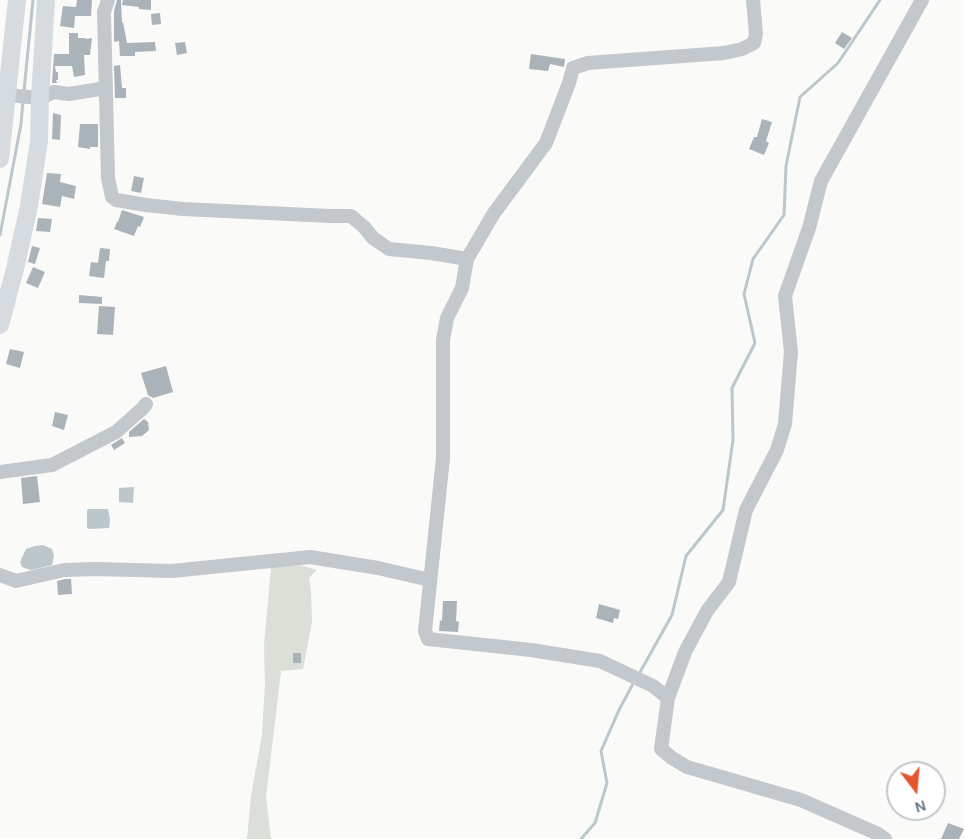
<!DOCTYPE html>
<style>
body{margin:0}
#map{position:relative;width:964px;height:839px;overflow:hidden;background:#fafaf8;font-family:Karla,sans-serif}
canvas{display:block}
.north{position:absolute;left:886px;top:761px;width:60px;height:60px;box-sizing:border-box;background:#fff;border:2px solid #c1c8cd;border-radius:50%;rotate:164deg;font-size:16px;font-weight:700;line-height:24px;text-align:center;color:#657683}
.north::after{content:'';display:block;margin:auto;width:21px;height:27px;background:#e4572e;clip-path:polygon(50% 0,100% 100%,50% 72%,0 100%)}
</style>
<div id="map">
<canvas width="964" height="839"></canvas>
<div class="north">N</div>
</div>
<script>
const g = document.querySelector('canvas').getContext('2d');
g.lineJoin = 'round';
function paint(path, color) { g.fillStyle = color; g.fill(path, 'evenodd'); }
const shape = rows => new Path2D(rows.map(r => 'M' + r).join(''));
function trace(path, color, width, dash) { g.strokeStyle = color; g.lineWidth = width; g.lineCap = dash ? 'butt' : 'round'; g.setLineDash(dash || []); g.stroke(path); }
paint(shape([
 [300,565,317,570,309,578,311,592,312,622,303,669,281,671,266,797,271,838,271,839,247,839,251,796,262,735,265,685,264,645,271,567]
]), '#dadfd7');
paint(shape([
 [134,487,133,503,119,502,119,488],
 [88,509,108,509,110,520,109,528,89,529,87,528,87,511],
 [43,545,52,549,54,555,52,565,40,568,31,570,27,569,22,567,20,562,26,549,35,546]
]), '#bbc7cb');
trace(shape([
 [24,91,33,0],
 [0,235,21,124,23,101],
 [639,674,672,615,686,556,723,510,733,440,732,388,755,343,744,294,753,259,784,215,786,166,800,97,838,63,880,0],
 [581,839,595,823,607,783,601,751,619,710,634,682]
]), '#bbc7cb', 3);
paint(shape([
 [77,0,92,0,91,16,75,16,74,28,60,26,63,6,76,7],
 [117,0,121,0,122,23,123,22,127,43,155,42,156,51,135,52,135,56,120,56,119,41,114,42,114,11],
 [123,0,151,0,151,10,139,9,139,7,122,5],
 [160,13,161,24,152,25,151,14],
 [842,32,852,38,844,49,835,43],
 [69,33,78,33,78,38,85,38,85,39,92,38,90,55,84,55,85,75,74,77,72,66,55,66,56,72,58,72,58,80,56,80,57,83,52,83,54,54,69,54],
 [185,42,187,53,177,55,175,43],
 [531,54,565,59,564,67,550,64,548,71,529,69],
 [120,65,122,88,126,88,126,98,115,98,114,66],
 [53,113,61,115,60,140,52,139],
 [762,119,772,122,766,141,769,143,764,155,749,149,754,137,757,137],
 [80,124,98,124,98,147,90,147,90,149,78,147],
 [47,173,61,174,60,182,76,186,74,199,62,196,60,207,42,204],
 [134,176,144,178,141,193,131,191],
 [122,210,144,217,140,227,138,226,134,236,114,229,117,222,118,222],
 [38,218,52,219,50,232,36,231],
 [32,246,40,248,35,264,28,262],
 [100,248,110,249,109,261,106,261,104,278,89,276,91,262,98,263],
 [33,267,45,272,38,288,26,283],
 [79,295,102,297,102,304,79,303],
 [99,306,115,307,113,335,97,334],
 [10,349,24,352,20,368,6,364],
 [166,366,173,392,153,398,148,395,141,373],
 [55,412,68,415,64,430,52,426],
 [144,419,148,422,149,430,142,436,129,437,129,432],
 [122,438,125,443,114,450,111,445],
 [37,476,40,502,23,504,21,478],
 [65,579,71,579,72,594,58,595,57,581],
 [443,601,457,601,456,621,459,622,458,632,439,631,440,620,442,621],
 [599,604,620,610,618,619,614,618,613,623,596,618],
 [293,653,301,653,301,663,293,663],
 [948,823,964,829,959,839,941,839]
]), '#aab3b9');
trace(shape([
 [108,0,104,12,108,178,112,197,116,200,146,205,183,209,330,216,351,216,364,227,373,238,389,249,431,253,467,259],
 [7,95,40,98,54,92,69,94,106,88],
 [0,472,52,465,116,432,143,408,146,404],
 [0,575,16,581,64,570,96,569,172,571,310,557,378,568,430,580],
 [668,698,653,686,600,661,531,650,428,639,425,631,443,458,443,340,447,318,462,288,467,259,494,213,546,143,569,83,573,68,588,63,724,53,742,49,754,43,756,34,753,0],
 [885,839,878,834,801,800,687,767,672,758,661,749,668,698,685,652,707,611,729,582,746,510,777,450,785,424,791,352,785,296,809,228,821,181,922,0]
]), '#c3c8cc', 14);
trace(shape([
 [0,159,17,0],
 [0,325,15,269,29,206,39,141,40,98,46,0]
]), '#d6dbdf', 18);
</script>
